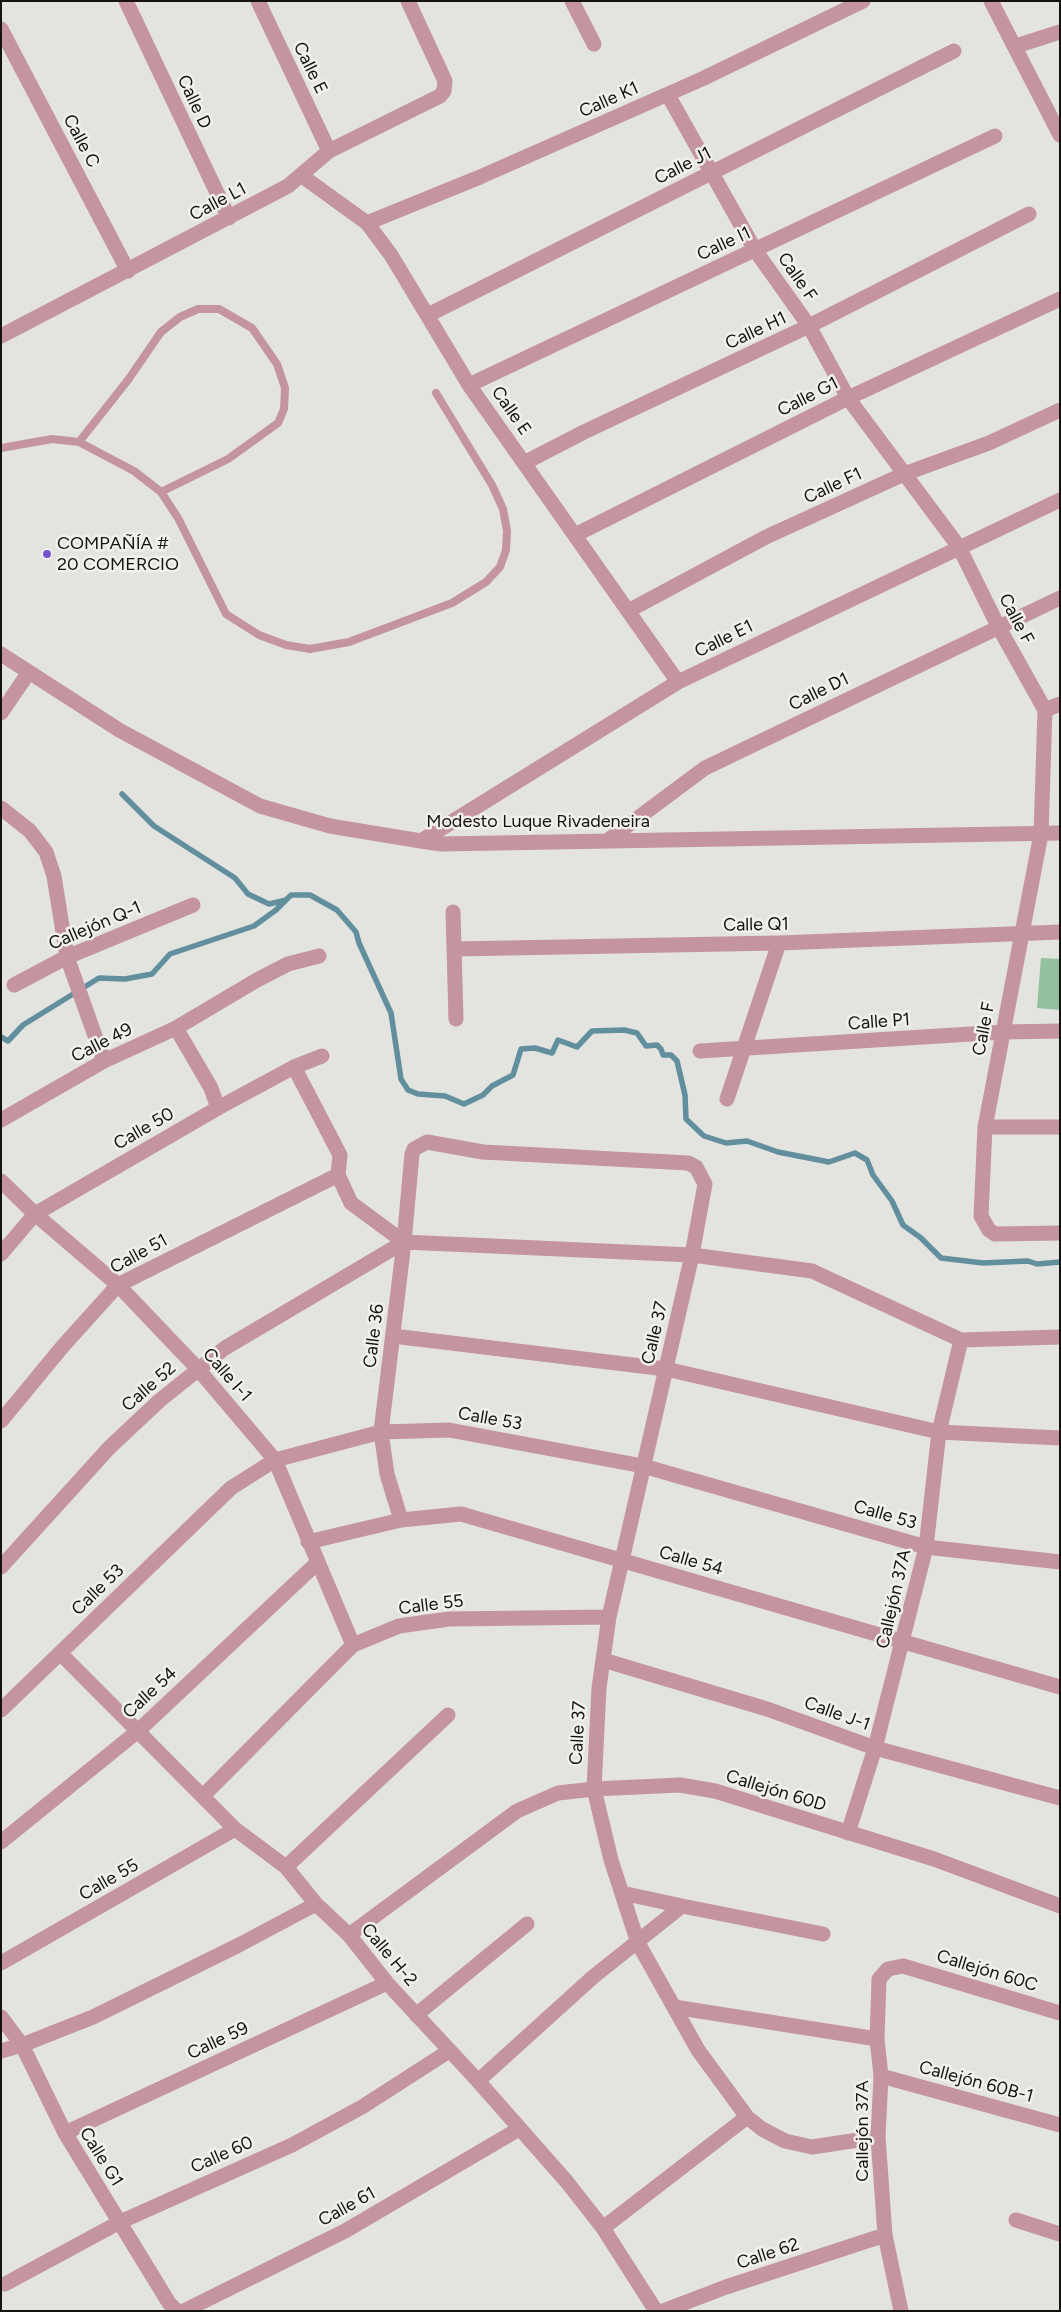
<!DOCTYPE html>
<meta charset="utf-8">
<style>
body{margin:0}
#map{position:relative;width:1061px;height:2312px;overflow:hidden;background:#e3e3df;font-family:Figtree,sans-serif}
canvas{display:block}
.frame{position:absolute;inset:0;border:2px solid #141312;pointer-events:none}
</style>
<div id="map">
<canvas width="1061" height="2312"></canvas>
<div class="frame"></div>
</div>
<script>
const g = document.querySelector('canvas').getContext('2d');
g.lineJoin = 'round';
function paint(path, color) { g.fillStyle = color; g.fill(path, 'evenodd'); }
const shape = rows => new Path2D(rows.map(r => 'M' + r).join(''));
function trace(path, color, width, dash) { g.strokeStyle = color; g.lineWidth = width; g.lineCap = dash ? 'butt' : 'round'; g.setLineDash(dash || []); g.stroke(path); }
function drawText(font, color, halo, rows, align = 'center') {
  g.font = font + ' Figtree,sans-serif'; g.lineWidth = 5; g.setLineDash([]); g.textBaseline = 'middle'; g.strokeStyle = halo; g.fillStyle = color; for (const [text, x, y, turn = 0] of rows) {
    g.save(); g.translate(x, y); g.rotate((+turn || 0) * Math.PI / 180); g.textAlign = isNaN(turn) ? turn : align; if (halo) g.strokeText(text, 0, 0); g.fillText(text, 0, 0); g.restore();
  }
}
paint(shape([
 [1041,958,1060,959,1060,1010,1037,1008]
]), '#93c19d');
trace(shape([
 [122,794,154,826,235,878,248,894,269,904,286,900],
 [1,1037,8,1041,23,1025,99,978,125,979,152,974,170,954,254,926,276,910,291,895,310,895,337,910,356,932,359,943,391,1013,401,1079,408,1090,418,1094,445,1096,464,1104,483,1095,492,1086,513,1075,521,1049,535,1048,552,1053,558,1040,577,1047,592,1031,624,1030,637,1033,646,1046,657,1045,661,1049,663,1055,671,1055,677,1061,685,1095,686,1119,704,1136,726,1143,747,1141,778,1152,829,1162,855,1153,867,1160,873,1175,892,1201,903,1225,921,1238,941,1258,983,1263,1028,1261,1037,1264,1060,1262]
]), '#628f9e', 5.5);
trace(shape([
 [79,442,128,380,161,332,180,317,198,309,219,309,252,328,277,364,285,388,284,409,278,423,228,459,161,492],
 [1,448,52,439,79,442,134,471,161,492,178,518,226,614,259,635,286,645,310,649,349,642,452,603,486,582,500,567,506,550,507,531,503,509,492,485,436,393]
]), '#c494a0', 8);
trace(shape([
 [126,1,229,218],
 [258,1,329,151],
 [572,1,594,44],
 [991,1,1060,135],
 [1,29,128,271],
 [1016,46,1060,32],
 [668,95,755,250,809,326,848,398,959,547,998,626,1045,710,1041,834,985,1127,981,1216,989,1230,995,1234,1060,1233],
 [302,176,367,223,391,255,469,385,678,682],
 [367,223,480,177,702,79,863,1],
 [428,315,954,51],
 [1,336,288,186,329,151,440,96,444,91,445,81,408,1],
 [469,385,995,136],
 [524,463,584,432,809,326,1029,214],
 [575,535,848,398,1060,299],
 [628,611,766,537,904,474,989,443,1060,410],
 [1,654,119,730,260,806,330,826,421,841,441,844,1060,833],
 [1045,710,1060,704],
 [1,713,29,672],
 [1,808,30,831,46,852,54,876,67,957,104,1061],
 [421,841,678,682,1060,500],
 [607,841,705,768,1060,598],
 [453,912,456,1019],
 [454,949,779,943,1060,932],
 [14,985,67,957,193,905],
 [176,1028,211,1088,218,1108],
 [700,1051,1003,1032,1060,1031],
 [294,1067,340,1155,338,1175,351,1203,404,1242,692,1255,812,1271,961,1340,1060,1337],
 [727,1099,779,943],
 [1,1120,104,1061,176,1028,257,980,288,964,319,956],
 [985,1127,1060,1127],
 [1,1181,35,1214,118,1285,198,1369,275,1460,353,1645],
 [1,1254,35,1214,218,1108,294,1067,322,1056],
 [393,1336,666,1369,939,1432,1060,1438],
 [1,1421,63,1346,118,1285,338,1175],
 [401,1520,387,1474,381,1432,404,1242,412,1154,414,1149,427,1142,483,1152,688,1163,696,1167,705,1184,692,1255,609,1617,599,1688,594,1789,611,1860,638,1943,698,2050,747,2117,762,2129,785,2141,812,2147,878,2137],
 [308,1542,401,1520,461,1514,1060,1687],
 [1,1567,109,1448,159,1401,225,1348,404,1242],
 [60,1653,235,1829,286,1867,316,1904,349,1935,387,1983,478,2081,567,2182,603,2228,656,2311],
 [603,1660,767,1709,875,1748,1060,1798],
 [1,1710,231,1488,275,1460,381,1432,449,1430,643,1466,926,1547,1060,1562],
 [203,1796,353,1645,399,1626,449,1619,609,1617],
 [848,1833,875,1748,926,1547,939,1432,961,1340],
 [1,1842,138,1731,317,1563],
 [286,1867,448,1715],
 [622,1893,682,1906],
 [349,1935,517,1811,558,1793,594,1789,680,1785,715,1791,744,1800,934,1859,1060,1906],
 [1,1963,235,1829],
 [674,2007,877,2039],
 [416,2015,527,1924],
 [1,2017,22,2045,65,2133,169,2303,177,2311],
 [1,2051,22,2045,93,2017,237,1946,316,1904],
 [881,2076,1060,2125],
 [478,2081,593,1977,682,1906,823,1934],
 [65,2133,387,1983],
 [1016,2220,1060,2234],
 [603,2228,747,2117],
 [5,2284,120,2222,292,2145,362,2107,449,2051],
 [184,2311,345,2231,519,2129],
 [663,2311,726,2287,885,2235],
 [901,2311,885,2235,878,2137,881,2076,877,2039,879,1979,888,1969,903,1966,1060,2013]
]), '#c494a0', 15);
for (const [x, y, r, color] of [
 [47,554,5,"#7654cd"]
]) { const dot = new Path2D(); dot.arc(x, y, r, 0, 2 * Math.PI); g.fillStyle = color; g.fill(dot); trace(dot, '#f1f0ed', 2); }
drawText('18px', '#141312', '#f1f0ed', [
 ["Calle E",310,68,64],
 ["Calle K1",609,100,-24],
 ["Calle D",194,102,65],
 ["Calle C",81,141,62],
 ["Calle J1",683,166,-27],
 ["Calle L1",218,202,-28],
 ["Calle I1",724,244,-25],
 ["Calle F",797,277,55],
 ["Calle H1",756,331,-25],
 ["Calle G1",808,397,-27],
 ["Calle E",511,411,55],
 ["Calle F1",833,486,-25],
 ["Calle F",1016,619,62],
 ["Calle E1",724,639,-26],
 ["Calle D1",819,692,-26],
 ["Modesto Luque Rivadeneira",538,822],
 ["Calle Q1",756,925,-1],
 ["Callejón Q-1",95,926,-23],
 ["Calle P1",879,1022,-4],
 ["Calle F",984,1029,-79],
 ["Calle 49",102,1043,-27],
 ["Calle 50",144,1129,-30],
 ["Calle 51",139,1254,-29],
 ["Calle 37",655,1333,-77],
 ["Calle 36",374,1336,-83],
 ["Calle I-1",227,1375,49],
 ["Calle 52",149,1387,-41],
 ["Calle 53",490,1419,10],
 ["Calle 53",885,1515,16],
 ["Calle 54",691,1561,16],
 ["Calle 53",98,1590,-44],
 ["Callejón 37A",894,1599,-77],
 ["Calle 55",431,1605,-7],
 ["Calle 54",150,1693,-43],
 ["Calle J-1",837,1714,20],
 ["Calle 37",578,1733,-87],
 ["Callejón 60D",776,1791,17],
 ["Calle 55",109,1880,-30],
 ["Calle H-2",389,1955,50],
 ["Callejón 60C",987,1971,17],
 ["Calle 59",218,2041,-25],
 ["Callejón 60B-1",976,2082,15],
 ["Callejón 37A",863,2131,-90],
 ["Calle 60",222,2155,-24],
 ["Calle G1",101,2157,58],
 ["Calle 61",347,2207,-29],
 ["Calle 62",768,2254,-18]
]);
drawText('18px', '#141312', '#f1f0ed', [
 ["COMPAÑÍA #",57,544],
 ["20 COMERCIO",57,565]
], 'left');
</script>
